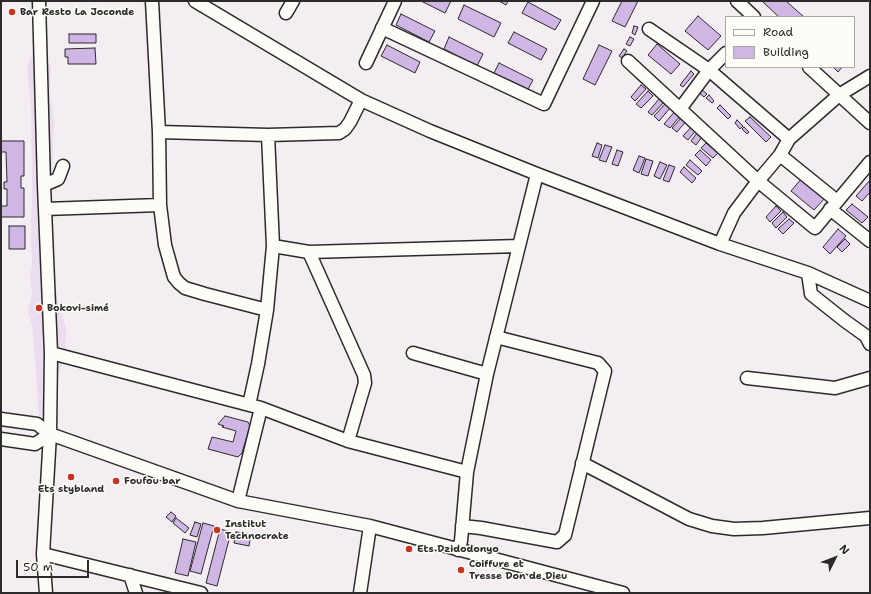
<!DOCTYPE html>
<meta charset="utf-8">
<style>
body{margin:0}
#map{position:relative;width:871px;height:594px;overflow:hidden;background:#f4eef3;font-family:"Shantell Sans",sans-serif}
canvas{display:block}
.frame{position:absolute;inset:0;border:2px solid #2b2b2b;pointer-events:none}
.legend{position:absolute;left:725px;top:16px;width:130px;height:52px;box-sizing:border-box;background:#fdfcf7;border:1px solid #a9a8a5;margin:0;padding:5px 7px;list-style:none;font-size:12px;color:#2b2b2b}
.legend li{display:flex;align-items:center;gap:8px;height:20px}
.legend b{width:20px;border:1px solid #a9a8a5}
.north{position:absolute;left:815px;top:538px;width:40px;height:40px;-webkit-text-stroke:3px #fdfcf7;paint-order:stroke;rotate:48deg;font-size:11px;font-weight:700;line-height:16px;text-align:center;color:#2b2b2b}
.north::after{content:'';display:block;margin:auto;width:14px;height:18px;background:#2b2b2b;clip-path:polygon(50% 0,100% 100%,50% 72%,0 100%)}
.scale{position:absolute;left:16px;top:560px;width:73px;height:18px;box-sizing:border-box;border:2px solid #2b2b2b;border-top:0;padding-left:5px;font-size:12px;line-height:14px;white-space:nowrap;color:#2b2b2b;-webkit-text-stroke:3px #fdfcf7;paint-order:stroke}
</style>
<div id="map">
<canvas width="871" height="594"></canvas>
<div class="frame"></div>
<ul class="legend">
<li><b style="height:5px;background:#fdfcf7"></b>Road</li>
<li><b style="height:11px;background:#cfb6e4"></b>Building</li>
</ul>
<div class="north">N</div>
<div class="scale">50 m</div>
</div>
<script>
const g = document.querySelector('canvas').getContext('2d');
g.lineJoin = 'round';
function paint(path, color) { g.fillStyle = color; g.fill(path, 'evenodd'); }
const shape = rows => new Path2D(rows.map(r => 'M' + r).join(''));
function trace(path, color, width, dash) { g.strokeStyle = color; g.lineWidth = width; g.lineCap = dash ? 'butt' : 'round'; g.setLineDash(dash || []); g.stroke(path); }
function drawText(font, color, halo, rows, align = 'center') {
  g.font = font + ' "Shantell Sans",sans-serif'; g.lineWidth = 3; g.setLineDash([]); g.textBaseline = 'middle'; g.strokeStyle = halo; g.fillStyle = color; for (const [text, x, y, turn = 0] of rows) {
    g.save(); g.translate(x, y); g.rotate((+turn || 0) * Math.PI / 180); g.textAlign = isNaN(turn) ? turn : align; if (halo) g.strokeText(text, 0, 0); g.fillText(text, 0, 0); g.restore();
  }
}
paint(shape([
 [34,47,51,66,50,94,54,122,51,196,52,267,58,304,66,327,65,360,57,375,57,414,39,416,36,370,32,325,28,312,32,293,30,276,32,265,31,239,32,185,31,106,27,69]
]), '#e9ddee');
const building = shape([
 [421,1,451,1,445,13,421,1],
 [499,1,508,1,506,5,499,1],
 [622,1,638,1,625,27,612,21,622,1],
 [764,1,786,1,804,17,779,17,763,2,764,1],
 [528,2,561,20,555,30,522,13,528,2],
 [464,5,501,23,494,37,458,19,464,5],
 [401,14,435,31,429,42,396,25,401,14],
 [698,16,721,36,708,50,685,31,698,16],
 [634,26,638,27,635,35,632,33,634,26],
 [514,32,547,49,541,60,508,43,514,32],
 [69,34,96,34,96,43,69,43,69,34],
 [449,37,483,54,477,66,444,49,449,37],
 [630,37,634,39,630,46,626,44,630,37],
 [657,44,680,64,671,74,648,55,657,44],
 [387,45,420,62,415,73,381,56,387,45],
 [599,45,612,51,595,85,583,79,599,45],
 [95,48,96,64,68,64,68,57,65,57,65,49,95,48],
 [624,49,627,51,622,58,619,56,624,49],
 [499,63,533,80,527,91,493,75,499,63],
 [833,67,842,67,838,72,833,67],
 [691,71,694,74,683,87,680,85,691,71],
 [641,85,646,89,635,101,631,97,641,85],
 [701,89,707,94,704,97,698,92,701,89],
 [648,91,653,96,641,108,636,104,648,91],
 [709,95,714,101,712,103,706,98,709,95],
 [659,99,663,103,652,115,648,112,659,99],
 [665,104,670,108,659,121,654,116,665,104],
 [720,105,731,116,728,119,717,108,720,105],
 [676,110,681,115,670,128,664,124,676,110],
 [683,116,687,120,677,132,672,128,683,116],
 [750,117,771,137,766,142,745,121,750,117],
 [737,120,743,126,740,129,735,123,737,120],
 [693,125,698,128,688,140,683,136,693,125],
 [744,127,749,132,747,134,742,129,744,127],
 [700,129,705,133,696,145,691,141,700,129],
 [1,141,24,141,24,176,21,176,21,188,24,188,24,217,1,217,1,206,7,206,7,189,4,189,4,182,7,182,6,152,1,152,1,141],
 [597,143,602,145,598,158,592,156,597,143],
 [706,143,718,153,713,158,701,148,706,143],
 [605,145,612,147,606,162,599,160,605,145],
 [617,150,623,152,618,166,612,164,617,150],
 [700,150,711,160,706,166,695,155,700,150],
 [639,156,645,158,639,173,633,170,639,156],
 [646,159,653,161,648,176,641,174,646,159],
 [690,160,702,171,698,175,686,165,690,160],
 [660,162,667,165,660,179,654,176,660,162],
 [669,165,675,167,669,182,663,180,669,165],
 [684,167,696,178,692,183,680,172,684,167],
 [802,178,825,198,814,210,791,191,802,178],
 [870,180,870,192,862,201,856,196,870,180],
 [852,204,868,217,862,223,846,210,852,204],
 [776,206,781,211,770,222,766,217,776,206],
 [783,212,787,217,776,228,772,223,783,212],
 [789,219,794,223,783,234,778,229,789,219],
 [9,226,25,226,25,249,9,249,9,226],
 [838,229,846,236,830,254,823,247,838,229],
 [845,239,850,244,842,252,837,247,845,239],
 [225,416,248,422,250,426,242,453,238,457,208,449,212,437,233,442,236,431,222,427,224,426,218,424,225,416],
 [171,512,176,516,172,522,166,517,171,512],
 [176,518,189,528,185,533,173,523,176,518],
 [195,522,201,524,197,537,190,535,195,522],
 [203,523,214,526,201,574,190,571,203,523],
 [220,529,231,532,217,586,206,583,220,529],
 [236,532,251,534,249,546,234,543,236,532],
 [183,539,196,542,188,576,175,573,183,539]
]);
paint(building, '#cfb6e4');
trace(building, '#2b2b2b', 1);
const minor = shape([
 [39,1,44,185,51,353,50,434,43,554,46,593],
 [152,1,159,132,160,205,165,245,174,277,179,283,185,288,205,294,267,310],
 [195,1,361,100,430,131,537,174,720,244,808,273,870,301],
 [737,1,754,17],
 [286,13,293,1],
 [382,28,544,104,593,1],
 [649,29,709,70,789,139],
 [628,61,758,181,815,228,870,162],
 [366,63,395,1],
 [809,67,870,123],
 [680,109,709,70,726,53],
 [159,132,268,135,339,133,345,129,350,122,361,100],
 [780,155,837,201],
 [44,185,58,179,63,166],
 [45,209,160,205],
 [830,209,870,241],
 [720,244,734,213,758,181,780,155,789,139,839,95,870,76],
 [273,246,309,252,364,375,365,383,348,441],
 [309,252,519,246],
 [808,273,811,294,845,321,866,336,870,344],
 [51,353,261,408,348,441,467,472],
 [413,353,487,374],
 [747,378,835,388,870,378],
 [249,405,258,364,267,310,273,246,268,135],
 [1,419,37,424,50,434,238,501,370,526,623,593],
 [1,439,35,444,50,434],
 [582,463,689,519,712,526,734,529,763,528,870,518],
 [238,501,261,408],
 [462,526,481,528,557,542,565,535,605,371,598,363,496,337],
 [458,550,461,541,467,472,487,374,537,174],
 [43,554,201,593],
 [130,575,136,593],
 [360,593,370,526]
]);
trace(minor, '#2b2b2b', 15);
trace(minor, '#fdfcf7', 12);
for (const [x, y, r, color] of [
 [12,12,4,"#c8321e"],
 [39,308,4,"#c8321e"],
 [71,477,4,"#c8321e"],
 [116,481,4,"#c8321e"],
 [217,530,4,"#c8321e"],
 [409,549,4,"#c8321e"],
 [461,570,4,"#c8321e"]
]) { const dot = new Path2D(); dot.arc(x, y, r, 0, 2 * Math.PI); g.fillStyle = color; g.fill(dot); trace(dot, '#fdfcf7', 1.5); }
drawText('bold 10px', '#2b2b2b', '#fdfcf7', [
 ["Bar Resto La Joconde",20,12],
 ["Bokovi-simé",47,308],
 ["Foufou bar",124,481],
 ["Ets stybland",71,489,"center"],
 ["Institut",225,524],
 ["Technocrate",225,536],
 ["Ets Dzidodonyo",417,549],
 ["Coiffure et",469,564],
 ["Tresse Don de Dieu",469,576]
], 'left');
</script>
